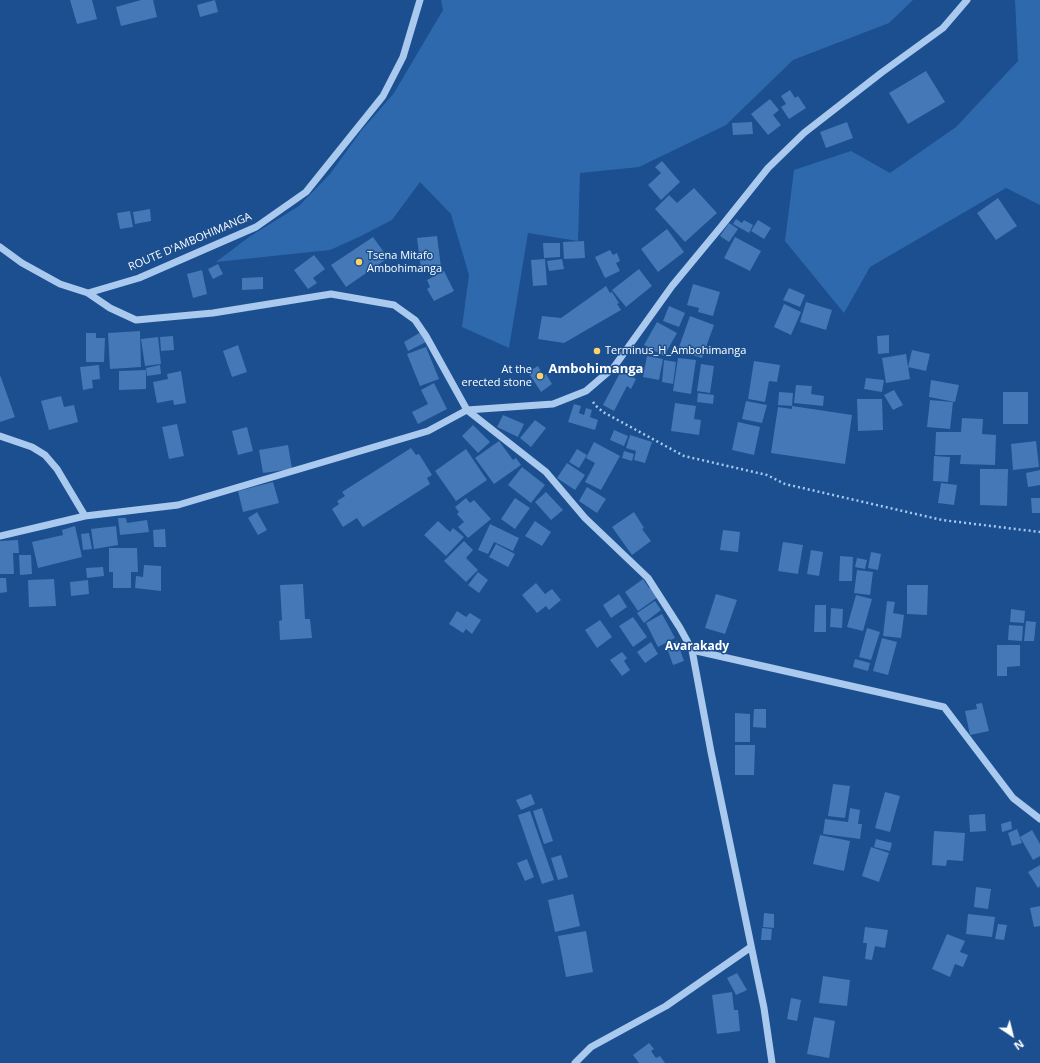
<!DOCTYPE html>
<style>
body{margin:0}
#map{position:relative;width:1040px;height:1063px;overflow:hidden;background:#1b4f8f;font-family:"Open Sans",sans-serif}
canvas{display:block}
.north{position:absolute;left:992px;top:1015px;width:40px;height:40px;-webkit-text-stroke:3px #1b4f8f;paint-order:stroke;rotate:145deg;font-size:11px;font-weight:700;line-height:16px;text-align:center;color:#fff}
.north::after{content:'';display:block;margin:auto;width:14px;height:18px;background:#fff;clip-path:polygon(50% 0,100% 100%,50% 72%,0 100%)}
</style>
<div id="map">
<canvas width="1040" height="1063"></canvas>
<div class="north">N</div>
</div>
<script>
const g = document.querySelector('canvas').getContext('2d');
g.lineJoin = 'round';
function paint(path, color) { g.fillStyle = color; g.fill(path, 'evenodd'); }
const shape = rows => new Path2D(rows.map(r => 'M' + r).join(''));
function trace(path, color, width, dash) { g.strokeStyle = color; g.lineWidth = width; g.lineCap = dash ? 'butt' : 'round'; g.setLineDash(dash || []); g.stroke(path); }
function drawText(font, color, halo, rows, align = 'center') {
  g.font = font + ' "Open Sans",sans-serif'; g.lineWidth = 3; g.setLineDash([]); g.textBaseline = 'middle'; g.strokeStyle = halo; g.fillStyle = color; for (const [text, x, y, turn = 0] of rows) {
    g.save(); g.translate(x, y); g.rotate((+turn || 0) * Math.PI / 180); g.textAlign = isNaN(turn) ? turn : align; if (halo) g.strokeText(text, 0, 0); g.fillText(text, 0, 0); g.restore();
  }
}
paint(shape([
 [441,0,913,0,889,23,793,60,726,125,639,167,580,173,578,241,528,233,509,348,462,327,469,275,451,214,420,182,392,220,359,237,330,250,216,262,249,237,299,206,330,174,361,131,394,93,443,10],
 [1015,0,1040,0,1040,205,1006,188,870,267,844,313,785,241,794,170,851,151,890,173,956,127,1018,61]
]), '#2e69ad');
paint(shape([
 [70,0,92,0,97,19,77,24],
 [141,0,153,0,157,17,121,26,116,7],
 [215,0,218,12,200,17,197,5],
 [926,71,945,102,908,124,889,93],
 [790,90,795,98,798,96,806,108,789,119,781,107,786,104,781,96],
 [770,99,779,110,773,115,781,125,768,135,751,114],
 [752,122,753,134,733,135,732,123],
 [847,122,853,138,826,148,820,132],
 [662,161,680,182,661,200,648,185,661,173,655,167],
 [694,188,717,213,685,242,655,209,669,195,677,203],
 [998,198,1017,226,996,240,977,213],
 [150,209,151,221,135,224,133,212],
 [130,211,133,227,120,229,117,213],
 [736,219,742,223,744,220,753,225,749,233,733,224],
 [758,220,771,228,764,239,751,231],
 [729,223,738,229,729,242,720,236],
 [667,229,684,252,658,272,641,249],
 [437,236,441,267,421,269,417,238],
 [373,237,388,258,346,287,331,265],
 [735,237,761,251,750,271,724,258],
 [584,241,585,258,564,259,563,242],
 [543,243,560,243,560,257,544,258],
 [610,250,613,255,617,253,620,261,616,263,620,271,605,278,595,257],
 [314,255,325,269,313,278,317,283,308,289,294,270],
 [545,259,547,285,533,286,531,260],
 [562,259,564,269,549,271,547,261],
 [218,264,223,274,213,279,208,269],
 [639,269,652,286,626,307,612,290],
 [202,270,207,294,193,298,187,274],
 [444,271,454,291,434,301,427,289,430,287,427,280],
 [263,277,263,289,242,290,242,278],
 [693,284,720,292,713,316,698,312,699,308,687,305],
 [606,286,610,293,612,292,619,303,617,304,621,310,564,343,538,339,542,316,561,318],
 [789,288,805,295,800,307,783,300],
 [806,302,832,310,826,330,800,322],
 [784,304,801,312,791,335,774,327],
 [669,306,685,313,679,327,663,321],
 [690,316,714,325,702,358,678,350],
 [657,322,677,333,664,356,644,345],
 [140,331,141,367,110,369,108,333],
 [421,332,426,342,408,351,404,342],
 [86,333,96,333,96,338,105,338,104,362,86,362],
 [889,335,889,353,878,354,877,336],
 [173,336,174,350,161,351,160,337],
 [158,337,161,364,145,366,141,339],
 [238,345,247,372,232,377,223,351],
 [426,347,439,379,420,386,407,354],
 [912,350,930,354,926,371,908,367],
 [906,354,910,379,886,383,882,358],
 [647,356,663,359,659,380,643,377],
 [678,358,696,360,691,394,673,391],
 [664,360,676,362,673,384,662,382],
 [754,361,780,365,777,382,769,381,765,402,748,399],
 [701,364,714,366,710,393,697,391],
 [99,365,100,379,92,380,93,388,83,390,80,367],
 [160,365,161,374,147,376,146,368],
 [538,366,543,376,546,374,552,384,541,392,528,372],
 [146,370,146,389,119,390,119,371],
 [181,371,186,403,174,405,173,400,157,403,153,382,168,379,167,374],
 [621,371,636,379,631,389,627,386,614,411,603,405],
 [0,375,15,417,0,422],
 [866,378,884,380,882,392,864,389],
 [931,380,959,385,955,402,929,397],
 [434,383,447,409,418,424,412,412,428,404,421,390],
 [796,385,812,386,811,394,824,396,823,406,794,403],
 [894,390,903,405,893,410,884,395],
 [779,392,793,393,792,406,778,405],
 [1003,392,1028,392,1028,424,1003,424],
 [698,393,714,395,713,404,697,402],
 [61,396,64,407,74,405,78,422,49,430,41,401],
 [857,399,882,399,883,430,858,431],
 [930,400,953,402,950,429,927,427],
 [746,401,767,405,762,423,742,419],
 [675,403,696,406,694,419,701,420,699,435,671,431],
 [574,404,581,406,579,413,584,415,586,408,592,410,590,417,598,420,595,430,568,422],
 [792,406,852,415,845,464,771,453,778,407,792,409],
 [503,415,524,424,518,437,497,427],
 [962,418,983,419,982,434,996,435,995,465,960,464,961,455,935,455,936,432,961,432],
 [535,420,546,428,531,447,520,438],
 [738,422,760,427,754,455,732,450],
 [177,424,184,456,169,459,162,427],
 [473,425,490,442,478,453,462,436],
 [247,427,253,451,238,455,232,431],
 [614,430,628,436,624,446,610,440],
 [630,435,652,442,645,463,634,460,636,451,626,448],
 [499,441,513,460,516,458,521,465,494,484,475,458],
 [1036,441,1039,467,1013,470,1011,444],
 [594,442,620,456,601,490,585,482,595,463,586,458],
 [288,445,292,469,263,473,259,450],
 [411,448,416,455,419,454,432,475,427,478,430,484,363,527,357,518,343,527,332,509,339,504,337,501,345,496,342,492],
 [466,449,487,480,456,501,435,471],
 [577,449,587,455,579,468,569,462],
 [624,451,634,454,632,461,622,458],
 [934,456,950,457,948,482,933,481],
 [567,463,585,475,575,490,557,478],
 [522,467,545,485,531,503,508,485],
 [980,469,1008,469,1007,506,980,505],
 [1040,470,1040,485,1028,487,1026,473],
 [273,482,279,503,243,512,238,491],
 [941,483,957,485,954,505,938,503],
 [587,487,606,499,597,513,579,501],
 [546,492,563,510,551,520,535,502],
 [466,498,470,503,474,500,491,519,468,538,458,527,464,522,457,514,459,512,455,507],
 [515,498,530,508,515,529,501,519],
 [1031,498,1040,498,1040,513,1032,513],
 [257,512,267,530,258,535,248,518],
 [634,512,644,528,642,529,651,541,632,555,612,527],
 [118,518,126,518,127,523,147,520,149,532,120,535],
 [438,521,450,532,453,528,464,537,446,556,424,535],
 [535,521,551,532,542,546,525,536],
 [490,524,519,538,513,551,494,542,488,554,478,550],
 [75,526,82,557,38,568,32,542,63,535,62,530],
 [116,526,118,545,94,549,91,529],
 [165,529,166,547,154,547,153,530],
 [723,530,740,532,738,552,720,550],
 [89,533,92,549,83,550,81,534],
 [18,540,19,553,13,553,14,574,0,574,0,541],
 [464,541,473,550,466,558,478,570,466,582,444,561],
 [783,542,803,545,798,574,778,571],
 [496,544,515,554,508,567,489,557],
 [109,548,137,548,138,572,131,572,131,588,113,588,113,572,109,572],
 [811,550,823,552,819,576,807,574],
 [871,552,881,554,878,570,868,568],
 [19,555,31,555,32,574,20,575],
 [840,556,853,557,852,581,839,581],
 [857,558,867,560,865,569,855,567],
 [144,565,161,566,161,591,135,588,136,576,143,577],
 [103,567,104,576,87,578,86,568],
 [857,570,873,572,870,595,854,593],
 [478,572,488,580,479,593,468,585],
 [0,578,6,578,7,592,0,593],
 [54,579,56,606,29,607,28,580],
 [643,579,649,588,652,587,658,597,638,611,625,592],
 [88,580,89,594,71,596,70,582],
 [536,583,545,594,552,589,561,600,549,610,546,606,537,613,522,595],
 [303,584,305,619,310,619,312,638,280,640,279,621,282,620,280,585],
 [907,585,928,585,927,615,907,614],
 [619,594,627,607,611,618,603,605],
 [716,594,737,600,725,634,705,628],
 [856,595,872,599,863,631,847,627],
 [655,601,661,610,644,623,637,613],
 [887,601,895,602,893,613,904,615,901,638,883,636],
 [815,605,826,605,826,632,814,632],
 [831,608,843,609,842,628,830,627],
 [1011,609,1025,611,1024,623,1010,622],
 [457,611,466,617,470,613,481,620,472,634,466,629,463,633,449,624],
 [662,614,675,638,658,647,646,623],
 [633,617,647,637,633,647,619,626],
 [600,620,612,637,597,648,585,630],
 [1026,621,1036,622,1034,641,1024,641],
 [1009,625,1023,626,1022,641,1008,640],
 [867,628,880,632,871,660,859,657],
 [882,638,897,642,888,675,873,671],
 [677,641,684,661,673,665,666,645],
 [651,642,658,654,645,663,637,652],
 [997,645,1020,645,1020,666,1007,667,1007,676,997,676],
 [622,652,627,658,624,661,630,670,622,676,610,660],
 [855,659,870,663,868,671,853,667],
 [982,703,989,731,970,735,965,711,977,709,976,704],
 [754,709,766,709,766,728,753,727],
 [735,713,750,714,750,742,735,742],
 [735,745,755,745,754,775,735,775],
 [833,784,850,786,845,818,828,816],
 [885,792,900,796,890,832,875,828],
 [531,794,535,804,521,810,516,800],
 [542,808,553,841,544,844,533,811],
 [850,808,860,810,858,824,862,824,860,839,823,834,825,819,848,822],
 [530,811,554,880,542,884,518,815],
 [985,814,986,831,970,832,969,815],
 [1011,821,1012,829,1002,832,1001,824],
 [1017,829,1022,843,1012,846,1008,833],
 [1032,830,1040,844,1040,856,1033,860,1020,837],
 [934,831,965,833,963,861,947,860,946,866,932,865],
 [820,835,850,841,844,871,813,864],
 [876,839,892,843,890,851,874,847],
 [871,847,889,853,879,882,862,876],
 [561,855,568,877,558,880,551,858],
 [527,859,534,877,525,881,517,863],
 [1040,865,1040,886,1038,888,1028,872],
 [976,887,991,889,988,909,974,907],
 [573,894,580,926,555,932,548,900],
 [1040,906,1040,926,1034,927,1030,908],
 [764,913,774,914,774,928,763,927],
 [968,914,995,917,992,937,966,934],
 [998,924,1007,925,1004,940,995,939],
 [865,927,888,930,885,948,875,946,872,960,865,959,867,943,863,943],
 [762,928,772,929,771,940,761,940],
 [586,931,593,972,566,977,558,936],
 [947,934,965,941,960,952,968,955,963,967,955,964,950,977,932,969],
 [737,973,747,990,736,995,727,978],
 [823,976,850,980,847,1006,819,1003],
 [732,992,734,1010,738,1010,740,1031,717,1034,712,995],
 [791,998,801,1000,797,1021,787,1019],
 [814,1017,835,1021,829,1058,807,1054],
 [649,1043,654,1049,651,1051,656,1058,660,1056,665,1063,639,1063,633,1055]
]), '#4478b7');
trace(shape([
 [593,402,595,405,603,412,684,456,767,475,785,484,942,520,1040,532]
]), '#a9c9ee', 2.5, [2, 3]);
trace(shape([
 [0,247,22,263,60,284,88,293,110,308,136,320,213,313,331,294,394,305,415,320,426,336,467,410,546,472,585,518,648,578,680,628,692,650,711,752,764,1008,772,1063],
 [88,293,139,278,256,227,306,192,383,96,403,57,420,0],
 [0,436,32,447,45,455,57,469,85,516],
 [0,536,85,516,178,505,428,431,467,410,553,404,586,391,614,367,672,286,720,228,768,168,804,133,881,73,943,28,967,0],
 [692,650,944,707,1013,798,1040,819],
 [575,1063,591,1047,666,1006,751,947]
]), '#a9c9ee', 7);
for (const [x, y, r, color] of [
 [359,262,4,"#ffd166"],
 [597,351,4,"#ffd166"],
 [540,376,4,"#ffd166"]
]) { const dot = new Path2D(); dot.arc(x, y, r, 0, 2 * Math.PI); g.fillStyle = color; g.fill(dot); trace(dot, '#1b4f8f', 1.5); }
drawText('11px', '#fff', '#1b4f8f', [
 ["ROUTE D'AMBOHIMANGA",190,242,-23]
]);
drawText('11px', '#fff', '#1b4f8f', [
 ["Tsena Mitafo",367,256],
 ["Ambohimanga",367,269],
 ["Terminus_H_Ambohimanga",605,351],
 ["At the",532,370,"right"],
 ["erected stone",532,383,"right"]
], 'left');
drawText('bold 12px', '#fff', '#1b4f8f', [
 ["Avarakady",697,647]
]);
drawText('bold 13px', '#fff', '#1b4f8f', [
 ["Ambohimanga",596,369]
]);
</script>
